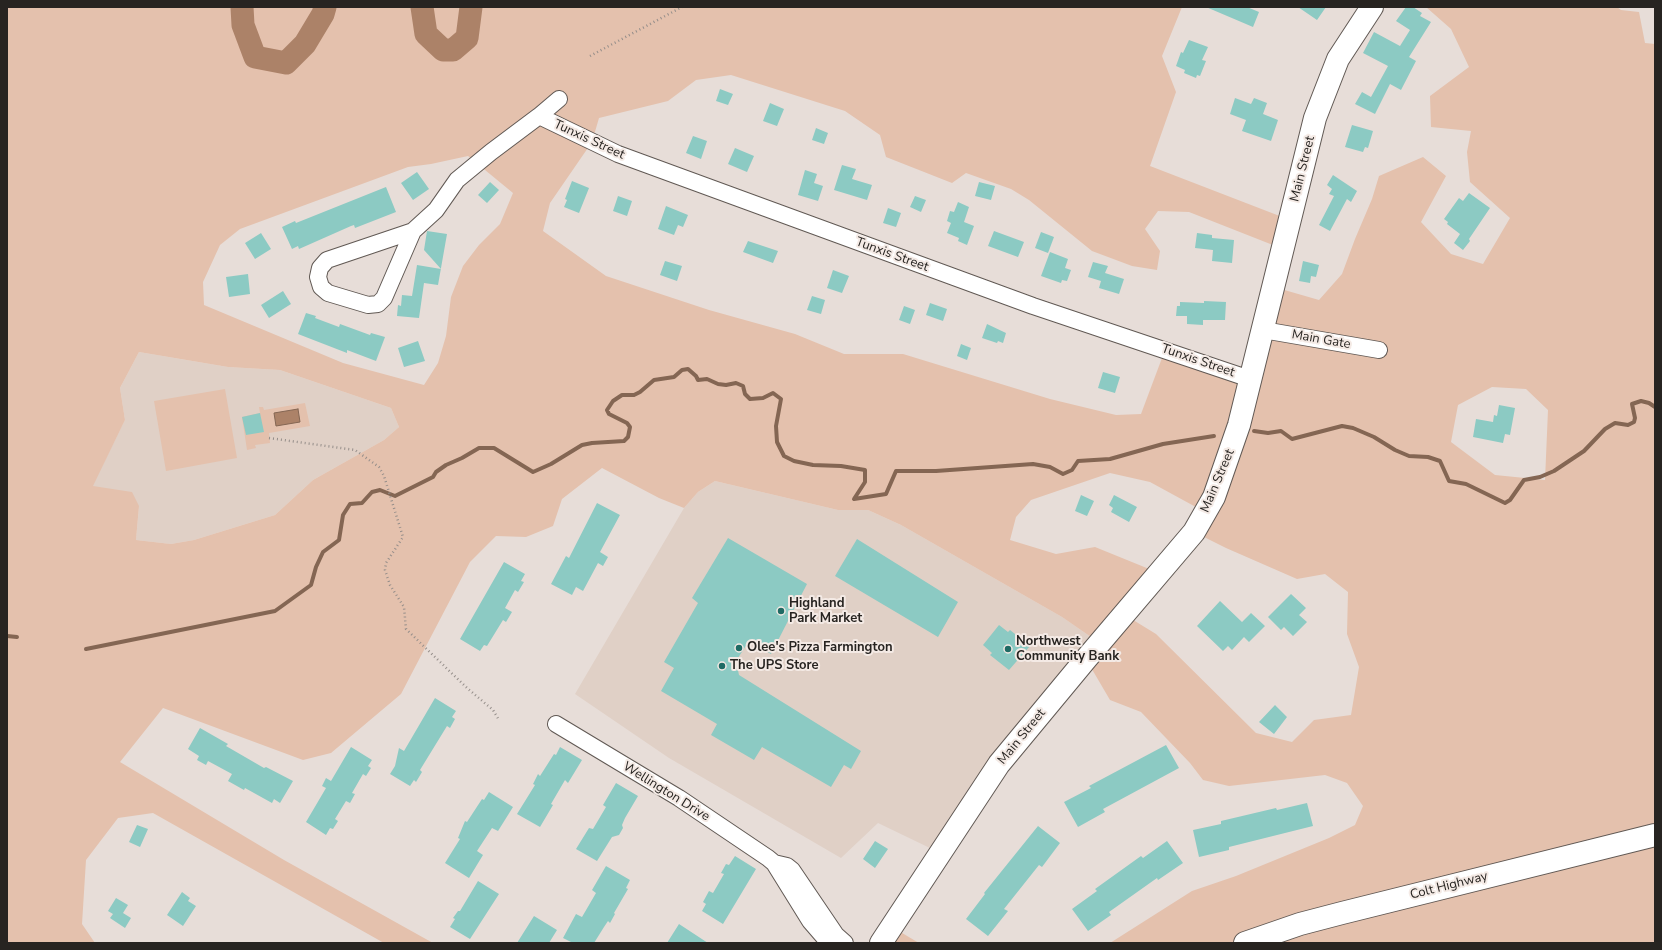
<!DOCTYPE html>
<style>
body{margin:0}
#map{position:relative;width:1662px;height:950px;overflow:hidden;background:#e7ddd8;font-family:"Nunito Sans",sans-serif}
canvas{display:block}
.frame{position:absolute;inset:0;border:8px solid #272421;pointer-events:none}
</style>
<div id="map">
<canvas width="1662" height="950"></canvas>
<div class="frame"></div>
</div>
<script>
const g = document.querySelector('canvas').getContext('2d');
g.lineJoin = 'round';
function paint(path, color) { g.fillStyle = color; g.fill(path, 'evenodd'); }
const shape = rows => new Path2D(rows.map(r => 'M' + r).join(''));
function trace(path, color, width, dash) { g.strokeStyle = color; g.lineWidth = width; g.lineCap = dash ? 'butt' : 'round'; g.setLineDash(dash || []); g.stroke(path); }
function drawText(font, color, halo, rows, align = 'center') {
  g.font = font + ' "Nunito Sans",sans-serif'; g.lineWidth = 4; g.setLineDash([]); g.textBaseline = 'middle'; g.strokeStyle = halo; g.fillStyle = color; for (const [text, x, y, turn = 0] of rows) {
    g.save(); g.translate(x, y); g.rotate((+turn || 0) * Math.PI / 180); g.textAlign = isNaN(turn) ? turn : align; if (halo) g.strokeText(text, 0, 0); g.fillText(text, 0, 0); g.restore();
  }
}
paint(shape([
 [139,352,228,367,280,370,391,408,399,427,384,440,313,480,275,515,194,540,171,544,136,540,139,506,92,486,125,420,120,388],
 [715,481,838,510,868,510,901,525,1062,617,1091,637,1011,733,973,782,932,849,878,823,841,858,669,758,575,694,684,508,698,492]
]), '#e0d0c6');
paint(shape([
 [7,7,1182,7,1162,56,1176,92,1150,166,1290,220,1283,249,1189,212,1158,211,1145,229,1160,251,1157,270,1132,266,1092,251,1029,200,1011,189,966,173,952,183,886,157,880,135,845,111,731,75,696,80,668,101,599,118,592,142,550,203,543,231,606,276,709,310,795,334,844,354,903,354,1050,399,1116,415,1141,414,1165,350,1250,379,1274,287,1319,300,1342,274,1355,239,1372,199,1379,176,1423,157,1446,176,1421,222,1451,254,1483,264,1510,218,1470,182,1467,152,1471,131,1431,127,1430,96,1469,67,1451,29,1426,7,1617,7,1621,10,1639,12,1645,43,1655,44,1655,943,1110,943,1192,891,1236,876,1329,838,1355,825,1363,806,1347,783,1325,775,1229,786,1203,780,1190,763,1141,712,1110,700,1086,659,1091,637,1062,617,901,525,868,510,838,510,715,481,698,492,684,508,659,498,602,468,562,499,553,526,526,537,496,536,470,562,401,694,331,753,303,760,163,708,120,762,284,860,433,943,384,943,153,813,118,818,86,860,82,924,95,943,7,943],
 [468,156,513,193,500,224,479,245,463,266,451,297,446,336,438,363,424,385,343,363,204,305,203,282,220,245,240,229,408,167,431,164],
 [139,352,228,367,280,370,391,408,399,427,384,440,313,480,275,515,194,540,171,544,136,540,139,506,132,492,93,486,125,420,120,388],
 [1492,387,1526,389,1548,410,1545,480,1495,475,1451,442,1458,405],
 [1110,473,1150,482,1205,512,1194,532,1226,548,1297,579,1325,574,1348,592,1347,634,1359,667,1351,715,1314,720,1292,742,1256,733,1156,634,1125,615,1159,573,1095,547,1056,554,1010,540,1016,517,1031,500],
 [225,389,237,458,166,471,154,401],
 [305,403,310,426,269,433,270,443,255,445,256,448,247,450,242,417,260,413,259,407,263,407,264,410],
 [892,927,919,943,881,943]
]), '#e4c1ad');
const water = shape([
 [298,409,300,422,276,426,274,413,298,409]
]);
paint(water, '#ac8268');
trace(water, '#846653', 1);
trace(shape([
 [1254,431,1268,433,1281,431,1292,439,1342,426,1353,428,1374,437,1395,450,1409,456,1428,457,1440,461,1449,481,1466,484,1505,503,1510,500,1524,480,1540,477,1554,471,1584,451,1605,429,1615,423,1628,425,1634,422,1635,418,1632,404,1641,401,1649,403,1655,407],
 [7,636,17,637],
 [86,649,275,611,311,585,316,567,323,552,339,540,343,515,350,504,362,503,372,492,380,490,395,496,433,477,436,472,446,465,462,458,479,448,494,448,533,472,551,464,582,445,592,443,624,441,628,437,630,427,627,423,609,414,607,410,613,401,622,395,634,395,640,392,654,380,674,377,682,370,688,369,696,376,698,380,707,379,718,384,726,385,736,383,743,386,745,394,750,399,763,398,773,393,781,399,776,426,777,442,784,456,794,461,813,465,841,466,865,470,865,482,854,499,886,494,896,471,936,471,1033,464,1050,467,1063,474,1072,470,1078,461,1110,459,1163,444,1214,436]
]), '#846653', 4);
trace(shape([
 [242,7,243,25,255,57,286,63,305,44,323,14,325,7],
 [422,7,426,34,443,50,453,50,467,38,471,7]
]), '#ac8268', 23);
paint(shape([
 [1206,7,1247,7,1259,12,1253,27],
 [1298,7,1326,7,1317,20],
 [1406,7,1413,7,1422,13,1420,16,1431,22,1409,57,1416,61,1401,90,1390,84,1375,114,1355,104,1362,92,1371,97,1388,66,1363,53,1374,32,1400,46,1410,30,1396,21],
 [1189,40,1208,47,1202,60,1206,61,1200,76,1197,75,1196,78,1184,73,1185,70,1176,66,1181,52,1183,53],
 [720,89,733,94,728,105,716,101],
 [1235,98,1251,104,1254,98,1267,103,1263,114,1278,120,1271,141,1242,131,1246,120,1230,114],
 [770,103,784,109,777,126,763,121],
 [1352,125,1373,131,1368,148,1365,147,1363,152,1345,147],
 [816,128,828,133,824,144,812,140],
 [693,136,707,141,701,159,686,153],
 [735,148,754,156,747,172,728,164],
 [842,165,856,169,852,179,872,185,867,200,834,190],
 [805,170,817,174,814,183,823,186,818,201,798,195],
 [417,172,429,189,413,200,401,183],
 [1333,175,1357,191,1351,202,1347,199,1330,231,1319,225,1334,196,1329,194,1332,189,1327,185],
 [572,181,589,188,579,213,564,207,567,200,565,199],
 [490,182,499,190,487,203,478,195],
 [979,182,995,186,991,200,975,196],
 [386,187,396,212,355,228,354,225,351,226,299,249,298,246,292,249,282,227,295,221,296,223],
 [1469,193,1490,208,1469,239,1470,241,1463,250,1454,243,1460,234,1447,224,1448,222,1444,219,1459,198,1463,201],
 [618,196,632,201,627,216,613,211],
 [915,196,926,200,921,212,910,207],
 [958,202,969,207,964,222,974,226,967,245,958,241,959,238,947,233,951,223,947,221,950,211,954,212],
 [666,206,688,215,683,227,678,225,674,235,658,229],
 [888,208,901,213,896,227,883,223],
 [427,231,447,234,438,285,424,283,419,318,397,316,398,305,401,306,402,295,412,296,417,265,441,269,424,250],
 [994,231,1024,242,1018,257,988,246],
 [1041,232,1054,237,1048,253,1035,248],
 [261,233,271,249,255,259,245,243],
 [1197,233,1212,235,1212,238,1234,240,1232,263,1212,261,1213,250,1195,248],
 [748,241,778,251,773,263,743,252],
 [1050,252,1068,259,1065,268,1071,270,1067,281,1062,280,1061,283,1041,276],
 [665,261,682,266,677,281,660,275],
 [1303,261,1319,265,1316,277,1311,276,1310,283,1299,281],
 [1093,262,1108,266,1105,273,1124,279,1119,294,1099,288,1101,281,1088,277],
 [833,270,849,276,842,293,827,288],
 [248,274,250,294,229,297,226,277],
 [283,291,291,304,269,318,261,305],
 [812,296,825,300,821,314,807,310],
 [1204,301,1226,302,1225,320,1203,320,1203,325,1187,324,1187,316,1176,316,1177,306,1180,306,1180,302,1204,303],
 [930,303,947,309,943,321,926,315],
 [904,306,915,310,910,324,899,320],
 [306,313,316,316,315,318,339,327,340,324,370,335,371,333,385,337,376,361,347,350,347,353,298,334],
 [987,324,1006,333,1003,343,998,341,997,343,982,338],
 [418,341,425,361,404,367,398,348],
 [961,344,971,348,967,360,957,356],
 [1103,372,1120,377,1115,393,1098,388],
 [1499,405,1515,408,1510,435,1505,434,1503,443,1473,437,1476,419,1493,422,1494,415,1497,416],
 [260,413,264,432,246,435,242,417],
 [1081,495,1094,501,1087,516,1075,511],
 [1114,495,1137,507,1129,522,1111,512,1113,508,1109,505],
 [597,503,620,515,600,552,608,557,603,566,598,563,583,591,576,587,572,595,551,584,566,556,569,558],
 [728,538,807,584,771,654,749,641,736,661,739,675,861,751,851,769,844,765,831,787,762,747,754,760,711,735,717,724,661,691,674,668,664,662,698,603,692,598],
 [857,539,958,602,938,637,835,576],
 [504,562,525,574,521,581,524,582,518,592,515,590,505,608,512,612,506,622,503,620,487,646,484,645,480,651,460,639],
 [1291,594,1306,608,1299,615,1307,622,1293,636,1284,627,1281,630,1268,617],
 [1220,601,1242,622,1251,613,1265,626,1249,642,1244,637,1232,650,1228,646,1223,651,1197,626],
 [999,625,1008,632,1010,630,1030,646,1009,670,990,655,992,653,983,645],
 [435,698,456,711,452,717,455,719,450,728,447,726,420,770,422,772,416,782,414,780,410,786,390,774,395,766,399,748,404,751],
 [1275,705,1287,717,1274,734,1259,722],
 [200,728,228,744,226,746,264,768,266,767,293,781,280,803,274,799,272,803,245,788,244,790,228,781,232,774,208,761,206,765,197,760,199,756,188,749],
 [1166,745,1179,768,1103,809,1105,812,1078,827,1064,802,1091,788,1089,786],
 [351,747,372,760,368,766,371,768,366,776,363,774,352,793,355,794,350,803,346,801,335,819,338,821,333,829,330,828,326,835,306,822,326,788,322,786,326,778,331,781],
 [560,747,582,760,568,783,565,780,551,804,553,805,540,827,517,814,535,785,533,784,538,774,540,776,554,754,556,755],
 [616,783,638,796,625,818,622,825,623,828,619,835,612,837,597,861,576,849,589,828,593,829,606,807,603,805],
 [489,792,513,807,498,831,492,828,477,851,483,855,469,878,445,863,460,839,458,838,465,821,467,822,482,799,484,800],
 [1307,803,1313,826,1229,847,1229,850,1199,857,1193,830,1221,824,1221,821,1276,808,1277,810],
 [137,825,148,829,140,847,129,842],
 [1038,826,1060,843,1042,867,1039,865,1004,909,1008,911,988,936,966,919,985,894,984,893],
 [875,841,888,849,875,868,863,859],
 [1167,841,1183,863,1158,880,1157,878,1109,912,1111,915,1088,931,1072,909,1097,891,1095,889,1141,856,1143,858],
 [735,856,756,869,723,924,702,911,706,904,703,902,709,891,713,893,724,874,721,873,726,864,729,865],
 [606,866,630,880,626,888,628,889,614,913,615,914,610,923,608,921,604,927,594,943,573,943,563,938,576,914,582,917,596,893,592,890],
 [478,881,499,894,470,939,450,927,455,919,453,918,458,911,460,911],
 [182,892,190,898,188,901,196,906,183,926,167,915],
 [116,898,128,905,123,913,131,918,125,928,110,918,113,914,108,911],
 [534,916,557,930,549,943,517,943],
 [679,924,708,943,667,943]
]), '#8ccac3');
const street = shape([
 [539,116,618,154,1033,306,1250,379],
 [413,231,327,260,320,268,318,277,321,287,328,293,368,305,378,304,384,298,413,231,436,210,457,180,491,152,539,116,559,99],
 [1263,330,1379,350],
 [556,724,679,798,768,858,774,863,810,921,829,943],
 [774,863,787,866,792,870,836,935,845,943]
]);
const highway = shape([
 [881,943,999,764,1086,659,1194,532,1214,497,1239,425,1315,118,1338,59,1372,7],
 [1245,943,1300,924,1342,913,1655,835]
]);
trace(street, '#615954', 18);
trace(highway, '#615954', 24);
trace(shape([
 [590,56,682,7],
 [269,438,355,450,379,467,384,476,403,537,386,563,385,570,390,585,404,607,406,629,467,688,493,710,499,720]
]), '#958e8a', 2.5, [1, 3]);
trace(street, '#fff', 16);
trace(highway, '#fff', 22);
for (const [x, y, r, color] of [
 [781,611,4,"#1f6a64"],
 [739,648,4,"#1f6a64"],
 [1008,649,4,"#1f6a64"],
 [722,666,4,"#1f6a64"]
]) { const dot = new Path2D(); dot.arc(x, y, r, 0, 2 * Math.PI); g.fillStyle = color; g.fill(dot); trace(dot, '#f4eae5', 1.5); }
drawText('13px', '#272421', '#f4eae5', [
 ["Tunxis Street",589,140,25],
 ["Main Street",1303,169,-76],
 ["Tunxis Street",892,255,20],
 ["Main Gate",1321,340,10],
 ["Tunxis Street",1198,361,19],
 ["Main Street",1218,481,-67],
 ["Main Street",1022,737,-51],
 ["Wellington Drive",666,792,32],
 ["Colt Highway",1449,886,-14]
]);
drawText('bold 13px', '#272421', '#f4eae5', [
 ["Highland",789,604],
 ["Park Market",789,619],
 ["Northwest",1016,642],
 ["Community Bank",1016,657],
 ["Olee's Pizza Farmington",747,648],
 ["The UPS Store",730,666]
], 'left');
</script>
